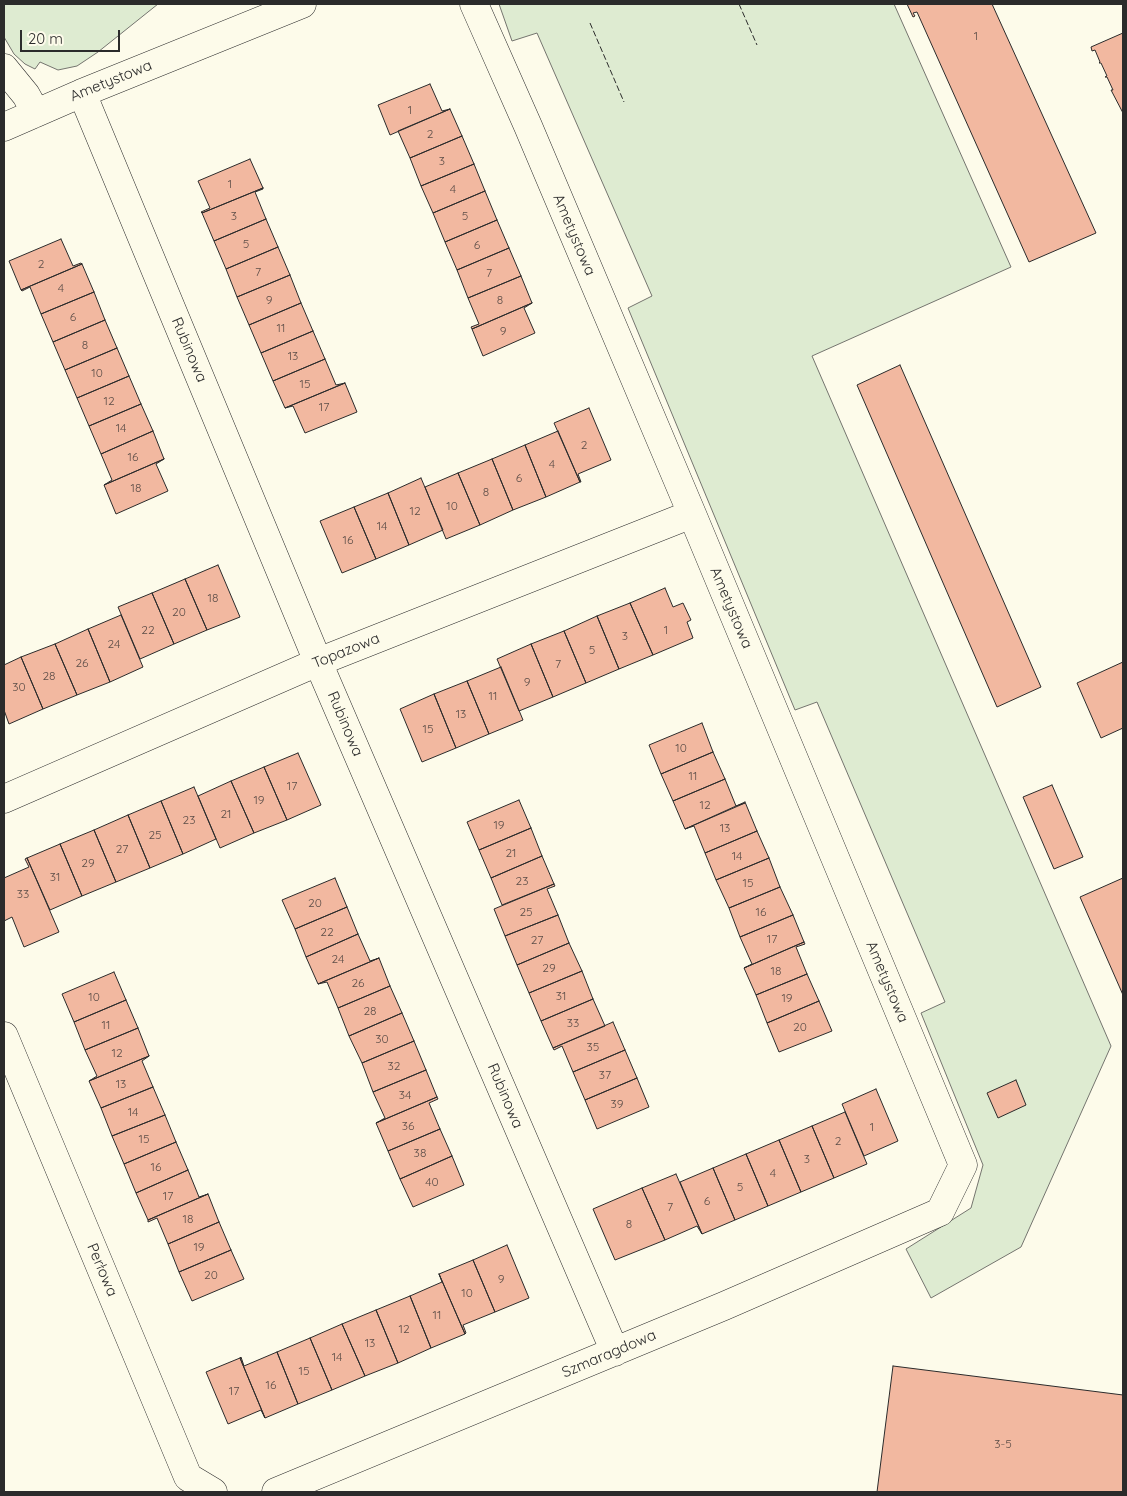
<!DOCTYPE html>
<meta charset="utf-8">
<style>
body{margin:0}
#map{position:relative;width:1127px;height:1496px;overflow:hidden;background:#fdfbea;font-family:Quicksand,sans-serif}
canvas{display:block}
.frame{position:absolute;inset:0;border:5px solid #2b2b2b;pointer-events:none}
.scale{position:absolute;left:20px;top:30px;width:100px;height:22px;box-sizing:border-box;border:2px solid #2b2b2b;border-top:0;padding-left:6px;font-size:15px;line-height:18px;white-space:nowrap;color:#2b2b2b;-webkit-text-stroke:4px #fdfbea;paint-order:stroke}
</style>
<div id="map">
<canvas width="1127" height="1496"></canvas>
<div class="frame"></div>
<div class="scale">20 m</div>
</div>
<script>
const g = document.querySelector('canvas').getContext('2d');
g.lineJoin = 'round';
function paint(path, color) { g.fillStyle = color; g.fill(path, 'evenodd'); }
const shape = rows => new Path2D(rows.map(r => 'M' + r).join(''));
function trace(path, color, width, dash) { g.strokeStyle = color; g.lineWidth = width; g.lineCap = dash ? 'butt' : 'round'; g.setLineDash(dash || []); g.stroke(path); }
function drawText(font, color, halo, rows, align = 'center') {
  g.font = font + ' Quicksand,sans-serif'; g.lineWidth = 4; g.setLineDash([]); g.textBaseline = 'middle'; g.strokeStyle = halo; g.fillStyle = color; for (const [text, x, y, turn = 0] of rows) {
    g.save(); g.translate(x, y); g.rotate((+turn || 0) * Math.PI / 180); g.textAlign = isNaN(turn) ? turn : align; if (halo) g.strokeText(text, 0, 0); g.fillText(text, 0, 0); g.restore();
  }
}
const green = shape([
 [4,4,158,4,98,52,77,66,58,70,40,62,35,69,25,64,14,54,4,37,4,4],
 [499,4,894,4,1011,267,812,356,1111,1046,1021,1247,931,1298,906,1249,971,1208,983,1165,921,1013,945,1002,817,702,795,710,628,308,652,296,537,33,512,41,499,4]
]);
paint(green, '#deebd1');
trace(green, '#74746e', 1);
const building = shape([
 [907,4,992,4,1096,233,1029,262,917,12,913,13,915,16,913,17,907,4],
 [1123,33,1123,113,1111,90,1113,90,1107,77,1105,77,1107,76,1101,63,1099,63,1100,62,1095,50,1092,51,1091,47,1123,33],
 [430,84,442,111,450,109,390,135,378,105,430,84],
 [450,109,462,136,410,158,398,131,450,109],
 [462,136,474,164,421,186,410,158,462,136],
 [250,159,263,188,202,213,201,212,210,208,198,181,250,159],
 [474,164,485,191,433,213,421,186,474,164],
 [263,188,263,189,255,192,266,219,214,241,202,213,263,188],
 [485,191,497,220,445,242,433,213,485,191],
 [266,219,278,247,226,269,214,241,266,219],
 [497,220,509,248,457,270,445,242,497,220],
 [61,239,73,266,81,263,82,264,21,290,9,261,61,239],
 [278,247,290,275,237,297,226,269,278,247],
 [509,248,521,276,468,298,457,270,509,248],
 [82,264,94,292,41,314,30,287,22,291,21,290,82,264],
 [290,275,301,303,249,325,237,297,290,275],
 [521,276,532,303,472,329,471,327,479,324,468,298,521,276],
 [94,292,105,320,53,342,41,314,94,292],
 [301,303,313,331,261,353,249,325,301,303],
 [532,303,524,308,535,333,483,356,472,329,532,303],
 [105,320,117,348,65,370,53,342,105,320],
 [313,331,325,359,273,381,261,353,313,331],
 [117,348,129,376,77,398,65,370,117,348],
 [325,359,336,385,345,383,285,408,273,381,325,359],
 [900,365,1041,687,997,707,857,385,900,365],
 [129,376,141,404,89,426,77,398,129,376],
 [345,383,357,412,305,433,293,406,285,408,345,383],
 [141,404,153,431,101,454,89,426,141,404],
 [589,408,611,460,578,474,581,482,580,482,554,423,589,408],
 [153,431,164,459,104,485,112,480,101,454,153,431],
 [558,431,580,482,546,497,525,445,558,431],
 [525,445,546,497,513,510,492,459,525,445],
 [164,459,156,464,168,491,116,514,104,485,164,459],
 [492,459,513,510,480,525,458,473,492,459],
 [458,473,480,525,446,539,425,487,458,473],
 [421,478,443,530,409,545,388,493,421,478],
 [388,493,409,545,376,559,354,507,388,493],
 [354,507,376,559,342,573,320,521,354,507],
 [218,565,240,617,207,630,185,579,218,565],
 [185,579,207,630,174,644,152,593,185,579],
 [665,588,673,607,683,603,691,620,687,622,693,638,653,655,630,603,665,588],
 [152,593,174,644,140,659,118,607,152,593],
 [630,603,653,655,619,669,597,616,630,603],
 [121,615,143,667,110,682,88,629,121,615],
 [597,616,619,669,586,683,564,631,597,616],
 [88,629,110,682,77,695,55,644,88,629],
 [564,631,586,683,553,697,531,644,564,631],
 [55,644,77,695,43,709,21,657,55,644],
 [531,644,553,697,519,711,497,659,531,644],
 [21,657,43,709,9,724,4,710,4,665,21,657],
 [1123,662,1123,728,1101,738,1077,683,1123,662],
 [501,667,523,720,489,734,467,681,501,667],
 [467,681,489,734,456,748,434,694,467,681],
 [434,694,456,748,422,762,400,709,434,694],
 [702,723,713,752,661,774,649,745,702,723],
 [713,752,725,779,673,801,661,774,713,752],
 [298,753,321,805,287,820,264,767,298,753],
 [264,767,287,820,254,833,231,781,264,767],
 [725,779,736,806,745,803,685,829,673,801,725,779],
 [231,781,254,833,220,848,198,796,231,781],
 [1052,785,1083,857,1054,869,1023,797,1052,785],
 [194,787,216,839,183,854,161,801,194,787],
 [519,800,531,828,479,850,467,822,519,800],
 [161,801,183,854,150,868,128,815,161,801],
 [745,802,757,831,705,853,694,826,685,829,745,802],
 [128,815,150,868,116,882,94,830,128,815],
 [531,828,542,856,491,878,479,850,531,828],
 [94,830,116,882,82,896,60,844,94,830],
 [757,831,769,858,716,880,705,853,757,831],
 [60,844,82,896,50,910,27,858,60,844],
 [542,856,554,884,502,905,491,878,542,856],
 [27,858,59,932,24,947,12,917,4,921,4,878,29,867,25,859,27,858],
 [769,858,780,887,729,908,716,880,769,858],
 [335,878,347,907,295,929,282,900,335,878],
 [1123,878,1123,995,1080,897,1123,878],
 [554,884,555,886,547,889,558,915,505,936,494,909,554,884],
 [780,887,793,915,740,937,729,908,780,887],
 [347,907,358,934,306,957,295,929,347,907],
 [558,915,569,943,517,965,505,936,558,915],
 [793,915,804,942,744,968,752,964,740,937,793,915],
 [358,934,370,961,379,958,318,984,306,957,358,934],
 [804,942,805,944,796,947,807,974,756,995,744,968,804,942],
 [569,943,582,971,529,993,517,965,569,943],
 [379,958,390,986,338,1008,327,982,318,984,379,958],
 [582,971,593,999,541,1021,529,993,582,971],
 [114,972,126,1000,74,1022,62,994,114,972],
 [807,974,819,1001,767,1023,756,995,807,974],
 [390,986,402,1013,349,1036,338,1008,390,986],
 [593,999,605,1026,553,1048,541,1021,593,999],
 [126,1000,138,1028,85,1050,74,1022,126,1000],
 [819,1001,832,1031,779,1052,767,1023,819,1001],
 [402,1013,414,1041,362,1063,349,1036,402,1013],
 [613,1022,625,1050,573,1072,562,1046,554,1050,553,1048,613,1022],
 [138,1028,149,1056,89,1081,97,1076,85,1050,138,1028],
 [414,1041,426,1070,373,1092,362,1063,414,1041],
 [625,1050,637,1078,585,1100,573,1072,625,1050],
 [149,1056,142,1061,153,1087,101,1108,89,1081,149,1056],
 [426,1070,437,1097,376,1123,385,1118,373,1092,426,1070],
 [637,1078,649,1107,597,1129,585,1100,637,1078],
 [1016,1080,1026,1105,998,1118,987,1093,1016,1080],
 [153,1087,165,1115,112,1136,101,1108,153,1087],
 [876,1089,898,1141,864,1156,842,1104,876,1089],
 [437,1097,438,1099,429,1103,440,1129,388,1151,376,1123,437,1097],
 [845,1112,867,1164,834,1178,812,1126,845,1112],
 [165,1115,176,1142,124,1164,112,1136,165,1115],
 [812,1126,834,1178,801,1192,779,1140,812,1126],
 [440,1129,452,1156,400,1179,388,1151,440,1129],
 [779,1140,801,1192,768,1206,746,1154,779,1140],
 [176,1142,188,1170,136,1193,124,1164,176,1142],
 [746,1154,768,1206,735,1220,713,1168,746,1154],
 [452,1156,464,1185,413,1207,400,1179,452,1156],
 [713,1168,735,1220,702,1234,680,1182,713,1168],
 [188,1170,199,1197,208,1194,148,1220,136,1193,188,1170],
 [676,1174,702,1234,697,1226,665,1240,642,1188,676,1174],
 [642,1188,665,1240,615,1260,593,1209,642,1188],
 [208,1194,219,1222,168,1244,157,1218,148,1222,148,1220,208,1194],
 [219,1222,231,1250,179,1272,168,1244,219,1222],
 [507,1245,529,1298,495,1312,473,1260,507,1245],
 [231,1250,244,1279,192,1301,179,1272,231,1250],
 [473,1260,495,1312,463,1325,466,1333,465,1334,439,1274,473,1260],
 [439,1274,465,1334,431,1348,410,1296,442,1282,439,1274],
 [410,1296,431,1348,398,1363,376,1310,410,1296],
 [376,1310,398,1363,365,1376,342,1324,376,1310],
 [342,1324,365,1376,332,1390,310,1338,342,1324],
 [310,1338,332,1390,298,1404,277,1352,310,1338],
 [277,1352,298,1404,265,1418,240,1358,241,1357,244,1366,277,1352],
 [240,1358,265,1418,261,1410,228,1424,206,1372,240,1358],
 [893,1366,1123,1395,1123,1492,877,1492,893,1366]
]);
paint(building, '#f2b8a0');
trace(building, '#2b2b2b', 1);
const minor = shape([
 [4,68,26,95,36,113],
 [82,93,318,662,615,1352],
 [4,127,82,93,302,4],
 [4,799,318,662,692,514],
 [4,1036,188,1477,213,1492],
 [276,1492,724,1306,940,1212,963,1165,692,514,528,126,474,4]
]);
trace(minor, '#2b2b2b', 29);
trace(minor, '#fdfbea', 28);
trace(shape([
 [739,4,757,45],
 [590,23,624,102]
]), '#2b2b2b', 1, [6, 2.5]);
drawText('12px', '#5d4e48', null, [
 ["1",976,36],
 ["1",410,110],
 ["2",430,134],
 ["3",442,161],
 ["1",230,184],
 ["4",453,189],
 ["3",234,216],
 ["5",465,216],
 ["5",246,244],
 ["6",477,245],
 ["2",41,264],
 ["7",258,272],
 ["7",489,273],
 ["4",61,288],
 ["9",269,300],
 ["8",500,300],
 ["6",73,317],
 ["11",281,328],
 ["9",503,331],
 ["8",85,345],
 ["13",293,356],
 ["10",97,373],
 ["15",305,384],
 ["12",109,401],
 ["17",324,407],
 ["14",121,428],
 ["2",584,445],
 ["16",133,457],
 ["4",552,464],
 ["6",519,478],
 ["18",136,488],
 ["8",486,492],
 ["10",452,506],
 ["12",415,511],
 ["14",382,526],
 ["16",348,540],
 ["18",213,598],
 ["20",179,612],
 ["22",148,630],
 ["1",666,630],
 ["3",625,636],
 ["24",114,644],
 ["5",592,650],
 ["26",82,663],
 ["7",558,664],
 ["28",49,676],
 ["9",527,682],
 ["30",19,687],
 ["11",493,696],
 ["13",461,714],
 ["15",428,729],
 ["10",681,748],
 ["11",693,776],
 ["17",292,786],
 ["19",259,800],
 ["12",705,805],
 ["21",226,814],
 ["23",189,820],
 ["19",499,825],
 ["13",725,828],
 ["25",155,835],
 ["27",122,849],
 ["21",511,853],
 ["14",737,856],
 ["29",88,863],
 ["31",55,877],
 ["23",522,881],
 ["15",748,883],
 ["33",23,894],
 ["20",315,903],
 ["25",526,912],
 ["16",761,912],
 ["22",327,932],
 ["17",772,939],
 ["27",537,940],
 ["24",338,959],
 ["29",549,968],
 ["18",776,971],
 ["26",358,983],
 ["31",561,996],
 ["10",94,997],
 ["19",787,998],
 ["28",370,1011],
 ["33",573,1023],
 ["11",106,1025],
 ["20",800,1027],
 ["30",382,1039],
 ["35",593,1047],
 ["12",117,1053],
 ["32",394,1066],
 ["37",605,1075],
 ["13",121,1084],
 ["34",405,1095],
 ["39",617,1104],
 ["14",133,1112],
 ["36",408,1126],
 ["1",872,1127],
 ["15",144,1139],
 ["2",838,1141],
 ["38",420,1153],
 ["3",807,1159],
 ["16",156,1167],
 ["4",773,1173],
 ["40",432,1182],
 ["5",740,1187],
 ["17",168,1196],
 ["6",707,1201],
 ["7",670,1207],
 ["18",188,1219],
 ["8",629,1224],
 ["19",199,1247],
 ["20",211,1275],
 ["9",501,1279],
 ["10",467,1293],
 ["11",437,1315],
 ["12",404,1329],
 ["13",370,1343],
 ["14",337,1357],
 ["15",304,1371],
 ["16",271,1385],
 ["17",234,1391],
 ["3-5",1003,1444]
]);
drawText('15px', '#2b2b2b', '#fdfbea', [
 ["Ametystowa",111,81,-22],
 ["Ametystowa",574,235,67],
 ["Rubinowa",189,350,67],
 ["Ametystowa",731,608,67],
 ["Topazowa",346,651,-22],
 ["Rubinowa",345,724,67],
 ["Ametystowa",887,982,67],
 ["Rubinowa",505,1096,67],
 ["Perłowa",102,1270,67],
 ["Szmaragdowa",609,1354,-23]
]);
</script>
